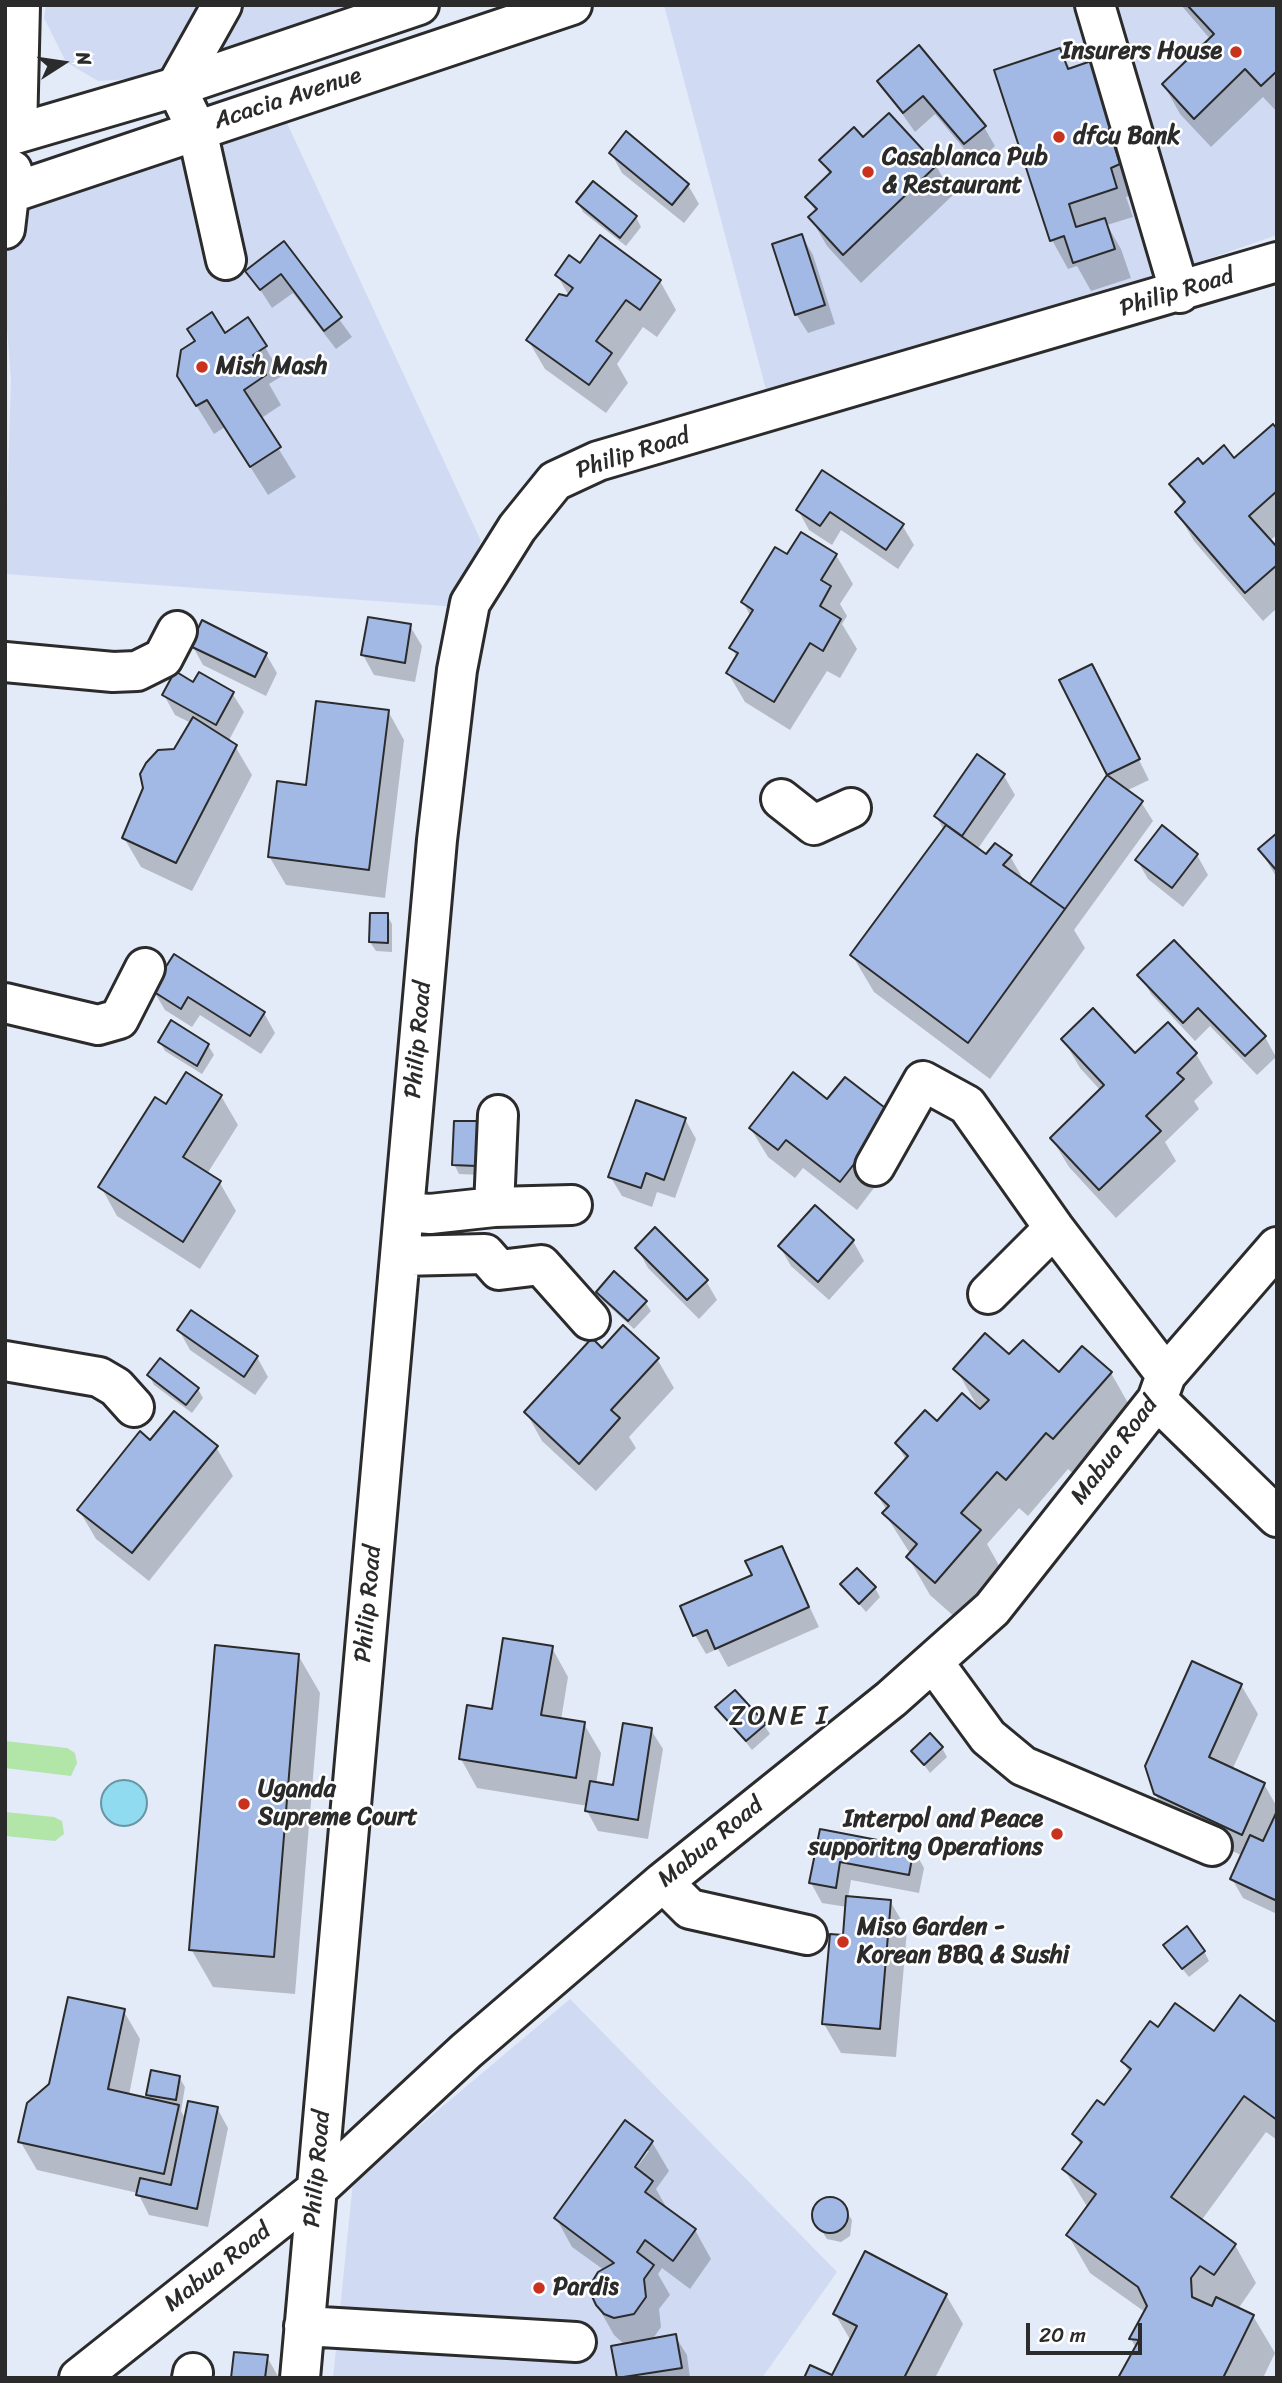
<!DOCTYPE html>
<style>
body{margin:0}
#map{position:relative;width:1282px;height:2383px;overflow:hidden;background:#e3eaf8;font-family:Sriracha,sans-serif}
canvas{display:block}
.frame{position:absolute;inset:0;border:7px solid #2b2b2b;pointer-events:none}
.north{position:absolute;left:28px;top:28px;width:70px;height:70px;-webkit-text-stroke:5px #fff;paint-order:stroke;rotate:78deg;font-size:19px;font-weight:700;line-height:28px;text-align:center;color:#2b2b2b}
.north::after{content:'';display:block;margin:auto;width:24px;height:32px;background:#2b2b2b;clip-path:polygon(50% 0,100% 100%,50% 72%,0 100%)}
.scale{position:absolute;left:1026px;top:2323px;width:116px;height:32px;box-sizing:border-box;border:4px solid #2b2b2b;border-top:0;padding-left:9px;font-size:21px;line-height:24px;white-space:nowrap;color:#2b2b2b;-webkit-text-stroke:5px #fff;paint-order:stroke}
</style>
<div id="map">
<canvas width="1282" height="2383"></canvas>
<div class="frame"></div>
<div class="north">N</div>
<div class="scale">20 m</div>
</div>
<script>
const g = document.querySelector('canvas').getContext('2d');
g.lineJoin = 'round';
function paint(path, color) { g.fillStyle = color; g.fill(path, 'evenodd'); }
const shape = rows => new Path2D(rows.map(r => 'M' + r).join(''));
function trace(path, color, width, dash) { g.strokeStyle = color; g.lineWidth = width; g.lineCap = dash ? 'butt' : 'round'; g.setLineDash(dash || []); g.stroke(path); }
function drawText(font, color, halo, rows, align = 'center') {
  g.font = font + ' Sriracha,sans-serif'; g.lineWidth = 5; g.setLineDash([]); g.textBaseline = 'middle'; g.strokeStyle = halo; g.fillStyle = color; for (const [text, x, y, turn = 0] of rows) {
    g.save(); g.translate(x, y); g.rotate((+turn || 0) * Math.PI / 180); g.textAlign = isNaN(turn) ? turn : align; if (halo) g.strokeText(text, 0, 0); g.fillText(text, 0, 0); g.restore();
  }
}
paint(shape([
 [46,5,358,5,130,79,98,81,66,62,44,18],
 [664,5,1277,5,1277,235,1050,314,768,397],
 [280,108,481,541,464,581,458,607,5,574,11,380,5,302,5,202],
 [570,1999,837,2272,762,2378,333,2378,353,2182]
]), '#d0dbf3');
paint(shape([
 [5,1741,67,1748,75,1753,77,1763,71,1776,5,1768],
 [5,1812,54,1817,62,1821,64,1834,55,1841,5,1836]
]), '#b1e6a8');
const water = shape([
 '101 1803a23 23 0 1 1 46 0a23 23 0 1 1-46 0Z'
]);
paint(water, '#90dbf0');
trace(water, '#6895a1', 2);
paint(shape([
 [1181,5,1277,5,1277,112,1263,97,1211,147,1180,114,1164,85,1211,40],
 [918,48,984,127,995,146,976,163,935,114,915,132,879,81],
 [1060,50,1071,70,1093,63,1135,194,1126,197,1133,217,1107,225,1121,249,1131,278,1091,291,1077,266,1068,269,1052,240],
 [863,139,936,166,953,195,861,283,827,246,810,217,816,212,807,197,830,175,821,160],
 [611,153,688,185,699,204,684,223,622,173],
 [578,203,636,217,641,227,626,246,583,212],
 [802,236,813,255,835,324,808,333,796,314],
 [284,243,352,337,336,349,293,293,272,308,248,271],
 [580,265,660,281,676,310,657,337,643,327,617,364,628,383,606,413,545,369,528,340,569,296,557,275],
 [224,335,265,347,282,376,269,384,281,405,260,419,296,477,268,495,225,427,214,434,196,405],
 [1277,432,1277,535,1269,541,1277,550,1277,608,1263,621,1194,541,1177,512,1184,506,1171,484,1203,466,1234,461],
 [823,472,902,525,914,545,898,569,841,530,832,545,809,530,798,510],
 [836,555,853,584,840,604,847,616,842,624,857,649,840,678,827,671,790,730,745,702,728,673,737,658,732,648,751,617,743,602,788,557],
 [410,626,422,646,415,682,374,675,363,655],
 [192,645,266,654,277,673,266,696,203,665],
 [1062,681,1102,686,1149,780,1126,791,1141,802,1153,821,1074,930,1085,948,990,1079,874,992,852,955,944,830,936,816,978,757,1004,776,1015,795,977,850,986,857,1010,856,1026,884,1036,891,1032,884,1109,776],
 [194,684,232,693,244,712,228,742,235,746,252,775,192,891,141,867,124,838,191,723,175,715,164,695],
 [388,711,404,740,385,898,286,885,269,856,308,787],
 [1277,835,1277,878,1260,850],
 [1197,855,1208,875,1183,907,1148,879,1137,860],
 [387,915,392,924,392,952,376,951,370,942],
 [175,956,264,1013,275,1033,261,1054,200,1015,192,1027,165,1010,153,990],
 [1140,975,1265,1037,1276,1057,1257,1075,1210,1026,1195,1041,1151,994],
 [1063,1039,1135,1056,1196,1054,1213,1083,1194,1101,1199,1109,1165,1142,1176,1161,1116,1218,1069,1167,1052,1139,1101,1091,1080,1068],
 [160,1042,208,1045,214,1055,202,1074,165,1051],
 [221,1096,238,1125,207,1174,220,1183,236,1211,200,1269,117,1216,101,1187,166,1107],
 [828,1102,908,1144,857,1210,803,1168,795,1178,768,1157,751,1129],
 [685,1119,696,1139,675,1198,657,1192,652,1207,622,1196,610,1176],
 [456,1122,482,1175,459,1174,454,1164],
 [853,1241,864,1261,829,1300,791,1266,780,1247],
 [637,1248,706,1281,717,1300,699,1319,648,1268],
 [598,1292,645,1302,651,1311,634,1329,603,1301],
 [179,1330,257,1357,268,1377,255,1395,190,1350],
 [602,1350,657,1359,674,1388,629,1437,636,1448,596,1491,542,1441,526,1412],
 [1010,1357,1059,1374,1111,1373,1132,1410,1075,1475,1068,1469,1028,1516,1019,1508,987,1544,1001,1569,957,1619,930,1595,908,1557,911,1555,885,1514,887,1511,877,1494,906,1460,897,1444,979,1409,956,1369],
 [149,1375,198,1389,203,1398,192,1413,154,1385],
 [150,1442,216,1447,233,1476,149,1581,96,1539,79,1510],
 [782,1548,819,1627,728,1667,718,1649,706,1654,695,1635],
 [843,1585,875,1588,880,1597,866,1612],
 [552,1648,568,1677,561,1720,584,1724,601,1753,596,1784,615,1787,651,1730,663,1749,648,1839,598,1831,587,1811,588,1806,477,1788,461,1759,494,1711],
 [298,1655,320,1693,295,1994,213,1987,191,1949],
 [1241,1685,1258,1714,1232,1770,1264,1784,1277,1807,1277,1914,1243,1898,1232,1879,1243,1856,1172,1823,1155,1794],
 [718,1707,764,1725,770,1734,752,1750],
 [942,1748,947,1757,930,1773,914,1751],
 [821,1831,913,1848,924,1868,919,1893,851,1880,848,1898,890,1901,907,1930,896,2057,841,2053,824,2024,845,1937,847,1907,822,1903,811,1883],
 [1204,1951,1209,1961,1189,1977,1171,1955],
 [1241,1998,1277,2023,1277,2140,1266,2132,1201,2221,1235,2245,1256,2283,1238,2309,1253,2316,1275,2353,1263,2378,1120,2378,1136,2348,1131,2339,1145,2312,1090,2273,1068,2235,1088,2208,1064,2169,1081,2146,1074,2134,1105,2108,1130,2074,1123,2061,1158,2029,1215,2033],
 [123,2010,140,2039,129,2095,151,2100,148,2094,179,2077,185,2087,181,2111,186,2120,217,2108,228,2128,208,2227,149,2215,138,2193,37,2170,20,2141,50,2085],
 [652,2142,669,2171,656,2189,669,2212,695,2230,711,2259,690,2289,662,2268,658,2274,670,2295,659,2309,661,2327,652,2340,675,2336,687,2355,690,2378,619,2378,625,2345,614,2335,597,2305,604,2270,572,2247,556,2218],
 [644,2151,649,2151,631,2175,628,2173],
 [822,2201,839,2201,852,2220,850,2236,841,2242,827,2239,814,2219,815,2209],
 [946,2295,963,2324,935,2378,806,2378,832,2378,851,2341,835,2314],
 [267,2357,279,2378,233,2378]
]), '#0003');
const building = shape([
 [1187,5,1277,5,1277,71,1261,86,1245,69,1194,119,1162,84,1214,34,1187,5],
 [919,45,986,126,964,144,923,96,903,113,877,81,919,45],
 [1060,48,1068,69,1094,60,1115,127,1109,129,1120,164,1111,168,1117,188,1069,204,1076,227,1105,218,1115,249,1073,263,1064,236,1050,241,994,70,1060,48],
 [889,113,937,165,843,255,808,217,817,209,805,197,831,172,819,160,854,127,863,137,889,113],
 [626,131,689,184,672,205,609,153,626,131],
 [593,181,637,216,620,238,576,202,593,181],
 [802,234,825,305,795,315,772,244,802,234],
 [600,235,661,280,640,310,626,300,596,341,612,353,589,385,526,340,559,294,567,296,573,288,555,275,569,255,580,263,600,235],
 [284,241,342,317,324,331,281,274,260,290,245,271,284,241],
 [212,312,225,333,248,317,267,346,253,355,266,375,244,390,281,447,250,467,207,400,196,406,177,376,181,350,195,341,187,329,212,312],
 [1273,424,1277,429,1277,491,1249,516,1277,547,1277,565,1245,593,1175,512,1185,502,1169,484,1198,458,1203,464,1224,445,1234,458,1273,424],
 [822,470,904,524,886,550,830,512,820,526,796,510,822,470],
 [801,532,837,554,821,580,831,586,820,606,841,619,823,651,810,643,774,702,726,673,738,653,729,648,753,610,741,602,775,547,787,554,801,532],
 [368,617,411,624,405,663,361,655,368,617],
 [202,620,267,653,255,677,190,646,202,620],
 [1092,664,1140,759,1107,775,1059,680,1092,664],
 [175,671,193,682,199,672,234,692,216,725,162,695,175,671],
 [316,701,389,710,369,870,268,857,277,781,306,785,316,701],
 [193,717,237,745,176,863,122,838,143,788,140,774,146,763,158,750,174,749,193,717],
 [977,754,1005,774,962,836,934,816,977,754],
 [1107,775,1143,801,1065,909,1030,884,1107,775],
 [946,825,986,854,995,843,1012,855,1003,865,1065,909,968,1043,850,955,946,825],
 [1162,825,1198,854,1172,888,1135,860,1162,825],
 [1277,833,1277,871,1258,849,1277,833],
 [370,913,388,913,388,943,369,942,370,913],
 [1174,940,1266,1036,1245,1056,1198,1008,1183,1023,1137,975,1174,940],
 [174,954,265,1012,250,1036,188,997,181,1009,151,990,174,954],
 [1093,1008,1135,1053,1168,1022,1197,1053,1177,1073,1184,1079,1146,1116,1161,1131,1099,1190,1050,1138,1104,1085,1061,1039,1093,1008],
 [171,1020,209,1044,197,1066,158,1042,171,1020],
 [186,1072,222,1095,183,1157,221,1181,183,1242,98,1187,155,1097,166,1104,186,1072],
 [793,1072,827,1099,845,1077,893,1114,840,1182,786,1140,778,1150,749,1128,793,1072],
 [636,1100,686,1118,664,1180,646,1173,641,1188,608,1177,636,1100],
 [454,1121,479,1121,477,1166,452,1165,454,1121],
 [815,1205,854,1240,818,1282,778,1246,815,1205],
 [655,1227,708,1280,687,1300,635,1248,655,1227],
 [614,1271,647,1301,628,1321,596,1292,614,1271],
 [191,1310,258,1356,244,1377,177,1330,191,1310],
 [623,1325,659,1358,611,1410,620,1418,579,1464,524,1412,592,1338,602,1348,623,1325],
 [985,1333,1009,1354,1023,1340,1059,1372,1082,1346,1112,1372,1053,1439,1046,1433,1006,1480,997,1472,961,1513,981,1530,935,1583,906,1557,917,1544,882,1513,889,1506,875,1493,908,1456,895,1443,925,1410,937,1421,962,1393,980,1409,989,1400,953,1369,985,1333],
 [160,1358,199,1388,186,1405,147,1375,160,1358],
 [174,1411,218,1446,132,1553,77,1510,140,1431,150,1440,174,1411],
 [782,1546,809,1607,715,1649,707,1630,693,1636,680,1606,752,1575,745,1561,782,1546],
 [857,1568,876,1587,859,1604,840,1584,857,1568],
 [503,1638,553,1646,541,1715,585,1722,576,1778,459,1759,467,1705,492,1709,503,1638],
 [215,1645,299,1654,274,1957,189,1950,215,1645],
 [1192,1661,1242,1684,1209,1757,1265,1783,1242,1835,1154,1794,1145,1766,1192,1661],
 [735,1690,766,1724,746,1741,715,1707,735,1690],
 [623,1723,652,1728,638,1820,585,1811,590,1781,613,1785,623,1723],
 [930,1733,943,1747,924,1765,911,1751,930,1733],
 [1277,1811,1277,1897,1275,1900,1230,1879,1250,1835,1263,1841,1277,1811],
 [820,1829,914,1847,909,1875,840,1862,836,1888,809,1883,820,1829],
 [846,1896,891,1900,880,2029,822,2024,830,1934,843,1935,846,1896],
 [1187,1926,1205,1951,1182,1969,1163,1945,1187,1926],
 [1240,1995,1277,2023,1277,2120,1244,2096,1171,2197,1236,2244,1214,2275,1200,2266,1191,2278,1192,2297,1212,2306,1216,2297,1254,2315,1223,2378,1118,2378,1139,2340,1129,2339,1147,2306,1138,2287,1066,2235,1096,2194,1062,2169,1082,2142,1072,2134,1097,2100,1104,2105,1131,2069,1121,2061,1150,2021,1158,2027,1175,2003,1214,2031,1240,1995],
 [68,1997,125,2009,108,2089,179,2105,164,2174,18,2142,27,2103,49,2084,68,1997],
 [151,2070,180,2076,176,2100,146,2095,151,2070],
 [188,2101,218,2107,197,2209,136,2195,140,2178,171,2185,188,2101],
 [625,2120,653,2141,635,2167,653,2181,645,2192,696,2229,673,2261,645,2240,637,2252,654,2265,644,2279,646,2297,634,2314,614,2318,604,2314,596,2305,591,2294,592,2282,598,2272,614,2263,554,2218,625,2120],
 '812 2215a18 18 0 1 1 36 0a18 18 0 1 1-36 0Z',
 [865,2251,947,2294,904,2378,804,2378,810,2365,832,2375,857,2326,833,2314,865,2251],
 [676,2334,682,2368,617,2378,611,2346,676,2334],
 [234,2352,268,2355,265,2378,231,2378,234,2352]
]);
paint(building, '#a2b9e6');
trace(building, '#2b2b2b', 2);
const minor = shape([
 [222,5,176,87,197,130,226,260],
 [1095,5,1180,293],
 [17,133,20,5],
 [5,662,113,672,137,671,163,658,177,631],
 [781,799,814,825,851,808],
 [5,1003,98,1025,119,1019,145,968],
 [875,1166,923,1081,967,1105,1054,1228,1166,1375],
 [494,1207,572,1205],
 [404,1212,430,1214,494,1207,498,1115],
 [400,1256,485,1254,499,1270,541,1265,590,1320],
 [988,1294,1054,1228],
 [5,1361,99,1377,116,1387,134,1407],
 [1157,1400,1277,1517],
 [934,1663,988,1737,1023,1766,1212,1846],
 [663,1882,690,1909,807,1935],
 [304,2326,576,2342],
 [79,2378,316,2190,466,2051,663,1882,891,1699,992,1609,1157,1400,1166,1375,1277,1247],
 [192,2378,193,2373],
 [300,2378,437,840,457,670,470,603,517,528,555,481,598,461,1277,262]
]);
const major = shape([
 [5,137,176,87,419,5],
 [5,195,572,5],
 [5,229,12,170]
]);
trace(minor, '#2b2b2b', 44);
trace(major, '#2b2b2b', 44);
trace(minor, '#fff', 38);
trace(major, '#fff', 38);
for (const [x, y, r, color] of [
 [1236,52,7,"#c8321e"],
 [1059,137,7,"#c8321e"],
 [868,172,7,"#c8321e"],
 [202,367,7,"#c8321e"],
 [244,1804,7,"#c8321e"],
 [1057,1834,7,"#c8321e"],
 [843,1942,7,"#c8321e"],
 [539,2288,7,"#c8321e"]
]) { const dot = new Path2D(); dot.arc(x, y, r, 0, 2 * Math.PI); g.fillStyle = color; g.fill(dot); trace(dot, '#fff', 2.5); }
drawText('bold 24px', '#2b2b2b', '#fff', [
 ["Insurers House",1222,52,"right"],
 ["dfcu Bank",1073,137],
 ["Casablanca Pub",882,158],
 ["& Restaurant",882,186],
 ["Mish Mash",216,367],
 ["Uganda",258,1790],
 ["Supreme Court",258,1818],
 ["Interpol and Peace",1043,1820,"right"],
 ["supporitng Operations",1043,1848,"right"],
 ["Miso Garden -",857,1928],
 ["Korean BBQ & Sushi",857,1956],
 ["Pardis",553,2288]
], 'left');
drawText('24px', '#2b2b2b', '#fff', [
 ["Acacia Avenue",288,99,-18],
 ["Philip Road",1177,293,-17],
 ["Philip Road",633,454,-18],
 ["Philip Road",419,1040,-85],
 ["Mabua Road",1115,1451,-53],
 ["Philip Road",369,1604,-85],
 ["Mabua Road",711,1843,-39],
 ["Philip Road",318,2169,-85],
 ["Mabua Road",218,2268,-38]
]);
g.letterSpacing = '2px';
drawText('28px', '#2b2b2b', '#fff', [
 ["ZONE I",779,1717]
]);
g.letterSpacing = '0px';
</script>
